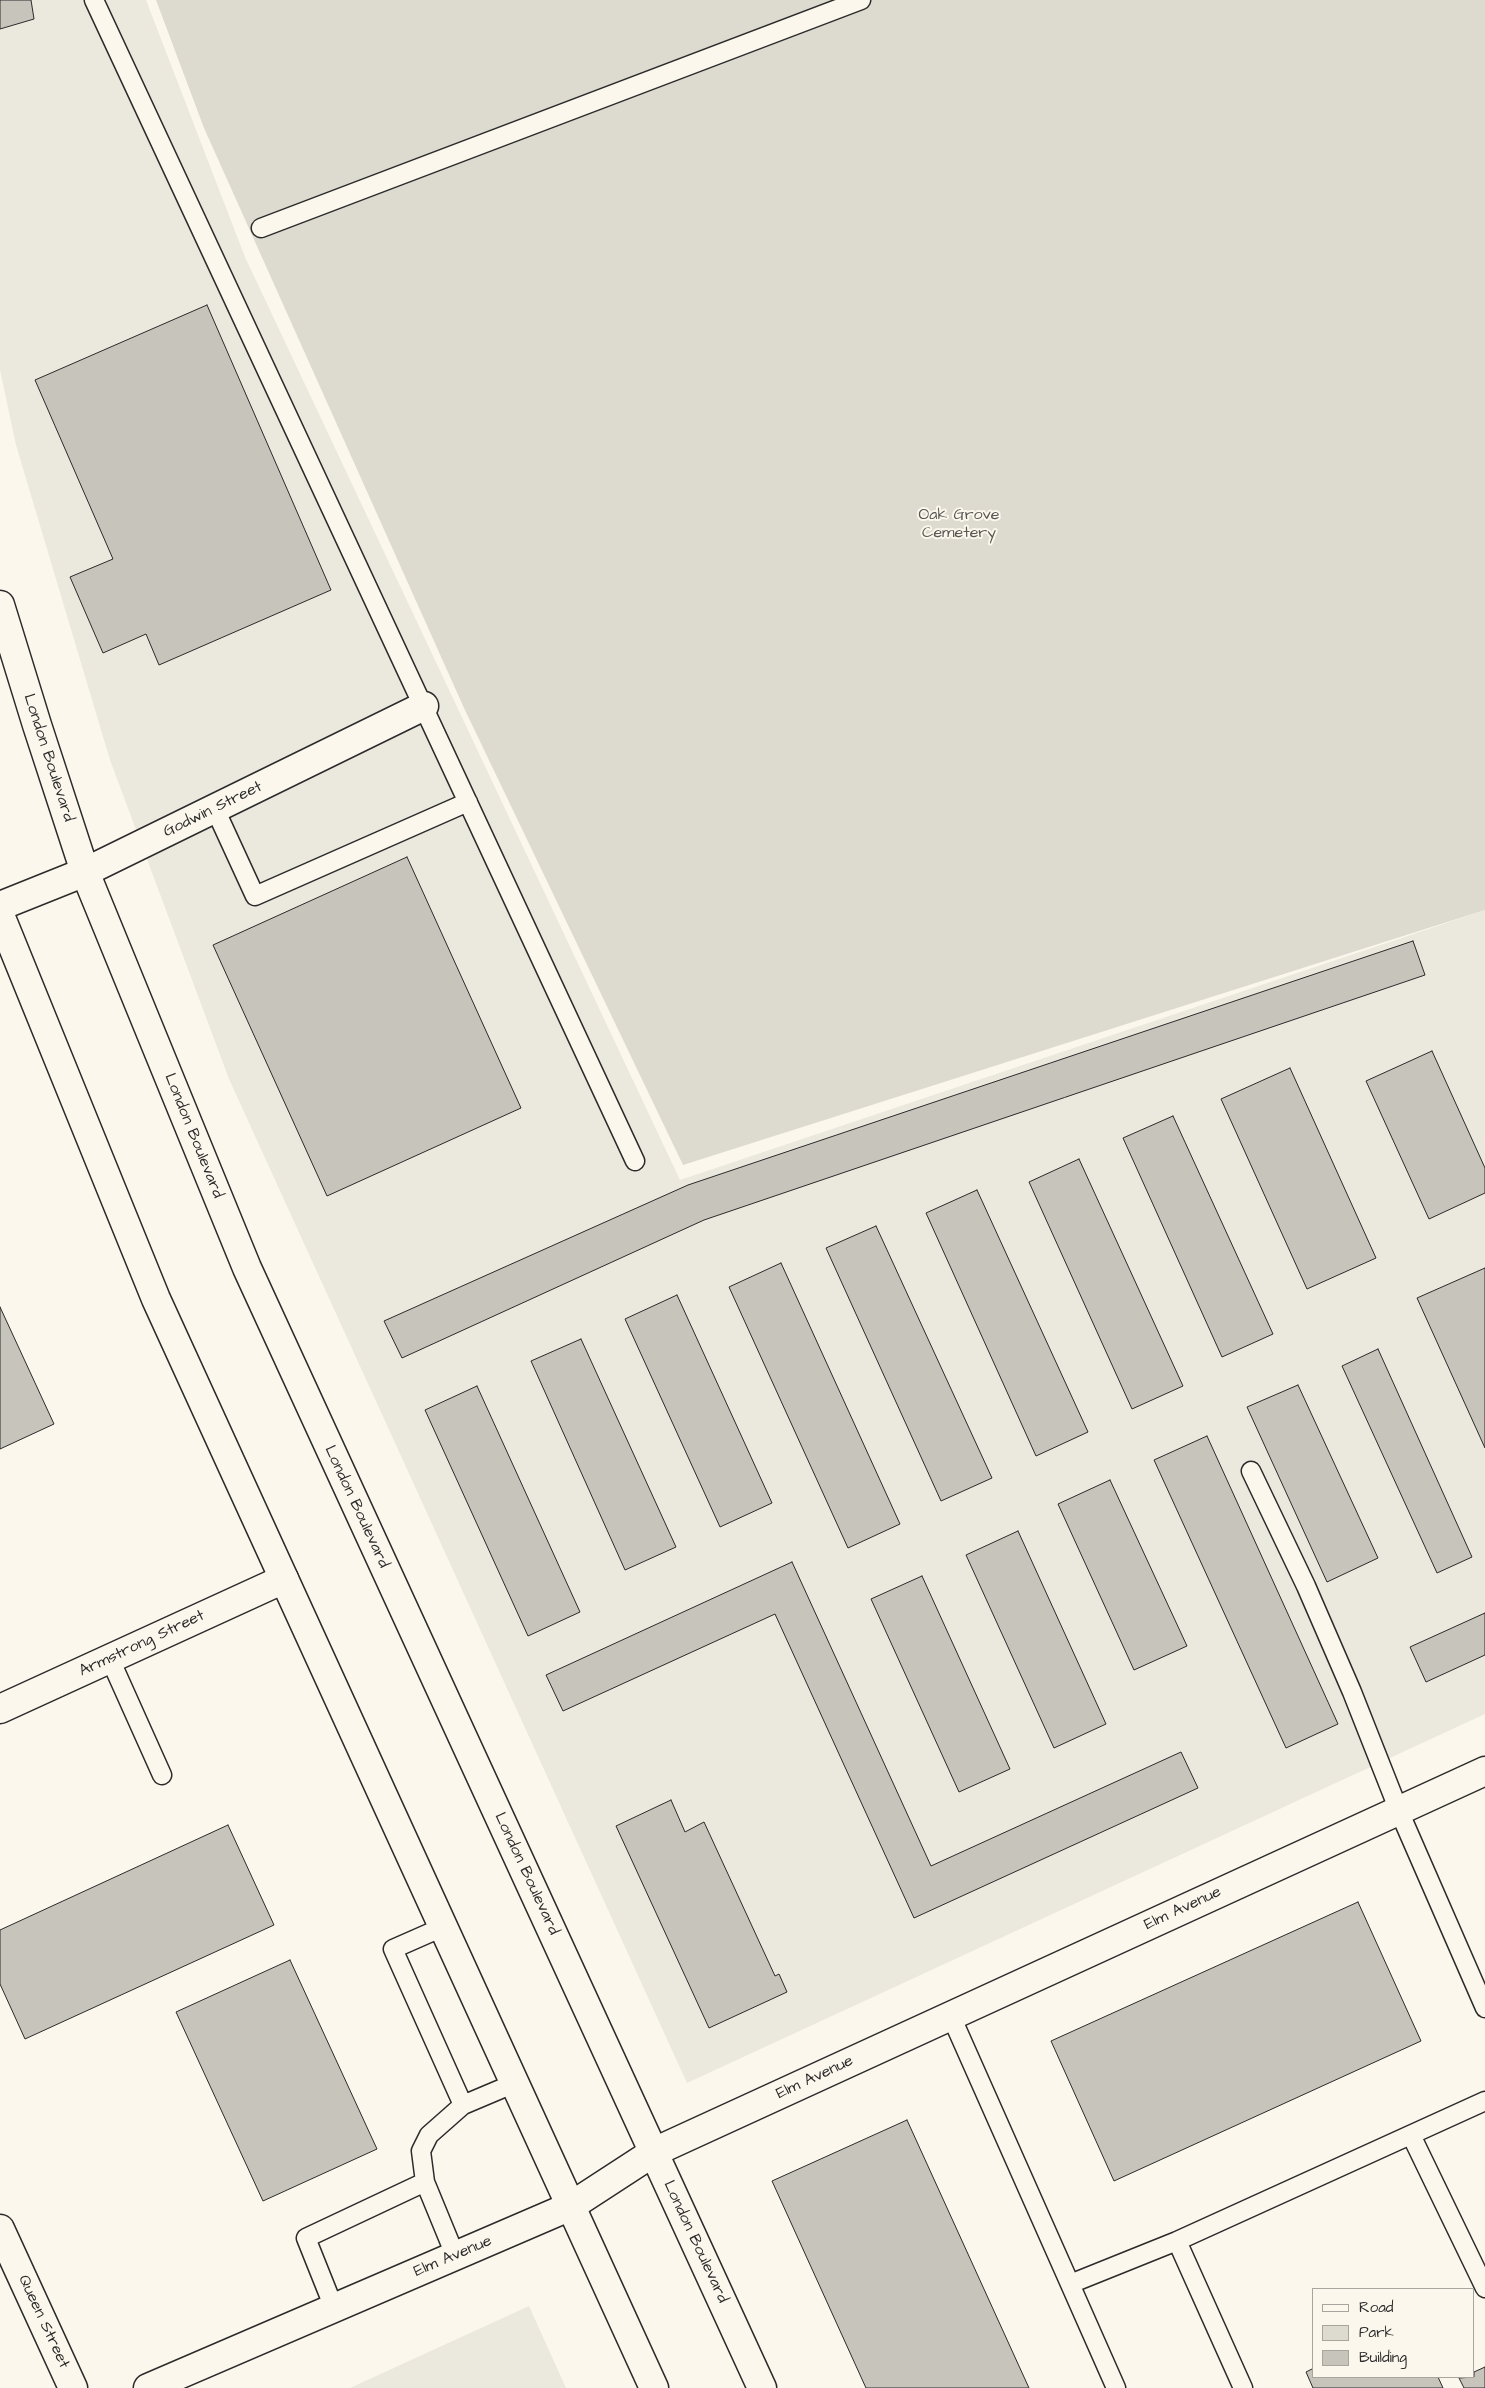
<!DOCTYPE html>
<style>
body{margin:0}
#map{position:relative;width:1485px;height:2388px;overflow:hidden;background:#fbf7ec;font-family:"Architects Daughter",sans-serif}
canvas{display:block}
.legend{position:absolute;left:1312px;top:2288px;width:162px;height:90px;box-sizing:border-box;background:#fbf7ec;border:1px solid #a8a59f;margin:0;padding:6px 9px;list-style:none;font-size:15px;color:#2b2b2b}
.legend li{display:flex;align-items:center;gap:10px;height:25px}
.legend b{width:25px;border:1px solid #a8a59f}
</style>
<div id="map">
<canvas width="1485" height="2388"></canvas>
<ul class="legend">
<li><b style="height:6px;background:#fbf7ec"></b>Road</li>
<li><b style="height:14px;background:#dddad0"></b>Park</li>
<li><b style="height:14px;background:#c7c4bc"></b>Building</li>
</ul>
</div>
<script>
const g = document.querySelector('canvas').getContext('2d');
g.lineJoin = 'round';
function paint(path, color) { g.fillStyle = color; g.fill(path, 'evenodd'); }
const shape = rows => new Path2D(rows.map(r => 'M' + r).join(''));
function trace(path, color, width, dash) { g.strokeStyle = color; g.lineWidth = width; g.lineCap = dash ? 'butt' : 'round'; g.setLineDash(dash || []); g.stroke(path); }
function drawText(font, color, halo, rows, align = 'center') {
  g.font = font + ' "Architects Daughter",sans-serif'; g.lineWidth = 4; g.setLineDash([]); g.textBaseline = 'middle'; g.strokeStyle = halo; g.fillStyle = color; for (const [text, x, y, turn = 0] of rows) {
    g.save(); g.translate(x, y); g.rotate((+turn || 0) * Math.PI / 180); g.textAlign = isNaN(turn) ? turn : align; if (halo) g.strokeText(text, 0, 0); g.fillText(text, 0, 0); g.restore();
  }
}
paint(shape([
 [0,0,146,0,245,257,680,1180,1485,910,1485,1714,687,2083,229,1079,110,760,16,445,0,370],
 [529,2306,566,2388,350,2388]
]), '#ebe8de');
paint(shape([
 [156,0,1485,0,1485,910,683,1165,464,708,204,128]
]), '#dddad0');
const building = shape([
 [0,0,31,0,34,19,0,29,0,0],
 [207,305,331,590,159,665,146,634,103,653,70,577,113,559,35,380,207,305],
 [407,857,521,1108,327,1196,213,945,407,857],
 [1413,941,1425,975,704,1220,402,1358,384,1321,688,1185,1413,941],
 [1432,1051,1485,1168,1485,1193,1429,1219,1366,1081,1432,1051],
 [1290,1068,1376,1258,1307,1289,1221,1099,1290,1068],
 [1173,1116,1273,1334,1222,1357,1123,1138,1173,1116],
 [1079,1159,1183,1386,1132,1409,1029,1182,1079,1159],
 [977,1190,1088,1432,1036,1456,926,1213,977,1190],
 [876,1226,992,1478,941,1501,826,1248,876,1226],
 [781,1263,900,1524,848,1548,729,1287,781,1263],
 [1485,1268,1485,1448,1417,1298,1485,1268],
 [677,1295,772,1503,720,1527,625,1319,677,1295],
 [0,1307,54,1424,0,1449,0,1307],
 [581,1339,676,1547,625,1570,531,1361,581,1339],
 [1378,1349,1472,1557,1437,1573,1342,1366,1378,1349],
 [1298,1385,1378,1558,1327,1582,1247,1407,1298,1385],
 [477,1386,580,1612,528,1636,425,1410,477,1386],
 [1207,1436,1338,1724,1286,1748,1154,1460,1207,1436],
 [1110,1480,1187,1646,1134,1670,1058,1504,1110,1480],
 [1018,1531,1106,1724,1054,1748,966,1555,1018,1531],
 [792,1562,931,1866,1181,1752,1198,1788,914,1918,775,1614,563,1711,546,1675,792,1562],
 [922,1576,1010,1769,959,1792,871,1599,922,1576],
 [1485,1613,1485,1655,1426,1682,1410,1647,1485,1613],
 [671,1800,685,1832,704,1822,775,1976,779,1974,787,1992,709,2028,616,1826,671,1800],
 [228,1825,274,1925,25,2039,0,1984,0,1930,228,1825],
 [1358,1902,1421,2041,1114,2181,1051,2041,1358,1902],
 [290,1960,377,2149,263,2201,176,2012,290,1960],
 [907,2120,1029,2388,866,2388,772,2181,907,2120],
 [1485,2367,1485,2388,1464,2388,1459,2378,1474,2377,1474,2372,1485,2367],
 [1314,2368,1314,2377,1438,2377,1443,2388,1313,2388,1306,2372,1314,2368]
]);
paint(building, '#c7c4bc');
trace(building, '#2b2b2b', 1);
const service = shape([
 [94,0,635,1161],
 [261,228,861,0],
 [215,809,255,896,468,802],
 [1251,1471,1306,1586,1352,1692,1399,1811,1485,2008],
 [110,1659,162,1775],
 [443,1927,393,1949,463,2105,515,2083],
 [951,2016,1070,2284,1177,2241],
 [1411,2135,1485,2288],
 [455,2255,425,2182,421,2151,429,2135,463,2105],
 [1070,2284,1116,2388],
 [334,2308,306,2238,425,2182],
 [1243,2388,1177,2241,1485,2101]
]);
const minor = shape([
 [0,906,85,872,424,706],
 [0,1709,284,1579],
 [654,2152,1485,1771],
 [0,2229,73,2388]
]);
const secondary = shape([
 [148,2388,571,2206,654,2152]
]);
const primary = shape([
 [0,605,37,725,85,872,247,1268,762,2388],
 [0,915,156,1299,654,2388]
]);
trace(service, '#2b2b2b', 21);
trace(minor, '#2b2b2b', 31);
trace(secondary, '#2b2b2b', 31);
trace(primary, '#2b2b2b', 31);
trace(service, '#fbf7ec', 18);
trace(minor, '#fbf7ec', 28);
trace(secondary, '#fbf7ec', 28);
trace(primary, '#fbf7ec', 28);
drawText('16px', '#585754', '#fbf7ec', [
 ["Oak Grove",959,516],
 ["Cemetery",959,534]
]);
drawText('16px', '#2b2b2b', '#fbf7ec', [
 ["London Boulevard",48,758,72],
 ["Godwin Street",213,810,-26],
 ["London Boulevard",193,1136,68],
 ["London Boulevard",356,1507,65],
 ["Armstrong Street",142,1644,-25],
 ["London Boulevard",526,1874,65],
 ["Elm Avenue",1183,1909,-25],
 ["Elm Avenue",815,2078,-25],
 ["London Boulevard",695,2242,65],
 ["Elm Avenue",453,2257,-23],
 ["Queen Street",43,2322,65]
]);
</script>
